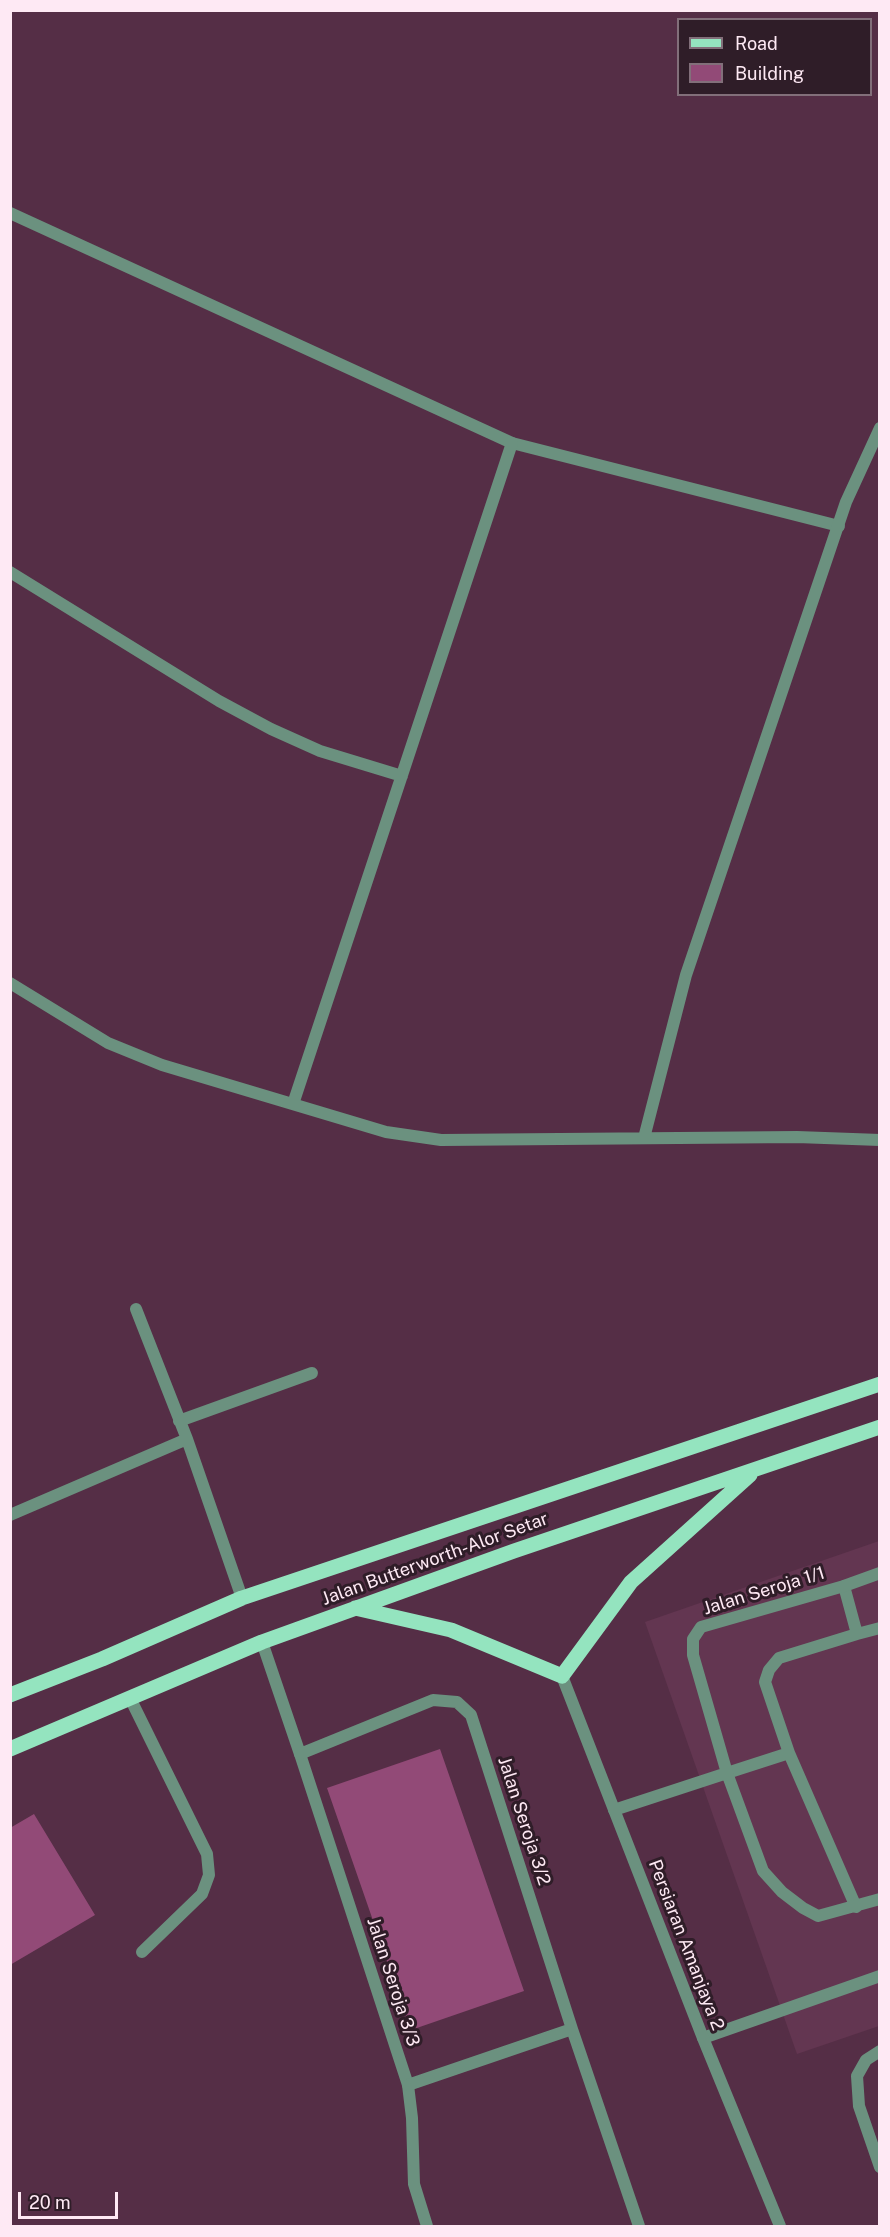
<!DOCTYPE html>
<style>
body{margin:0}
#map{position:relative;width:890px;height:2237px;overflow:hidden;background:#552e46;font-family:"Public Sans",sans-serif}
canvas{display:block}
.frame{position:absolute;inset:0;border:12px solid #fee9f4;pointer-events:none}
.legend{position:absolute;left:677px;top:18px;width:195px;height:78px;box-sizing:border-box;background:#2f1d28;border:2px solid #826f7a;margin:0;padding:8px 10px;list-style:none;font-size:18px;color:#fee9f4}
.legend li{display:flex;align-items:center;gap:12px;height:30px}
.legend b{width:30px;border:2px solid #826f7a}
.scale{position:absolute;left:18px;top:2192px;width:100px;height:27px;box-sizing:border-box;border:3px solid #fee9f4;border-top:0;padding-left:8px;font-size:18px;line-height:21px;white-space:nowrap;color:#fee9f4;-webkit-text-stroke:4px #2f1d28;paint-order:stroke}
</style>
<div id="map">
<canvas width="890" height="2237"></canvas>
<div class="frame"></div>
<ul class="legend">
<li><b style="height:8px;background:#94e4bf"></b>Road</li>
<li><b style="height:16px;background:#924a77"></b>Building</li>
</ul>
<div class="scale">20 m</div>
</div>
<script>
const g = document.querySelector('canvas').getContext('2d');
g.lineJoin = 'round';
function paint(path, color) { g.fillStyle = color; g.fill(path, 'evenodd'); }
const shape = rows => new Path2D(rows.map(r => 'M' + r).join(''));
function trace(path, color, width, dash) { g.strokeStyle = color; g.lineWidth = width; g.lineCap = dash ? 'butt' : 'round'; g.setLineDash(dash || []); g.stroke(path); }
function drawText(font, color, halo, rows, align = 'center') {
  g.font = font + ' "Public Sans",sans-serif'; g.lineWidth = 6; g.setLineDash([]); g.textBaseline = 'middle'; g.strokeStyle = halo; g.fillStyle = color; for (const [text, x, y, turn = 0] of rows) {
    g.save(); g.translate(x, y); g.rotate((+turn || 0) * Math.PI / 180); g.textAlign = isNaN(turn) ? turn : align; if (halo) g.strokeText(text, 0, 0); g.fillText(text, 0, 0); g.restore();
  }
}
paint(shape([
 [879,1541,879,2026,797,2054,645,1622]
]), '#633651');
paint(shape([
 [440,1749,524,1991,411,2030,327,1788],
 [34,1814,95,1915,10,1965,10,1828]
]), '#924a77');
trace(shape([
 [512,443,839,526],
 [136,1309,187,1439,242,1598],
 [179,1421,312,1373],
 [10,1515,187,1439],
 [857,1634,880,1628],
 [130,1698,207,1854,209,1875,202,1894,142,1952],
 [789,1753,765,1682,769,1670,779,1658,857,1634,844,1586],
 [300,1754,408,2085,412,2118,414,2184,427,2226],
 [727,1773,789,1753,856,1907]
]), '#6b917f', 12);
trace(shape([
 [10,213,512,443,293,1104],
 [10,572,219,701,271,729,320,751,402,776],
 [10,983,108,1043,162,1065,386,1132,441,1140,797,1137,880,1140],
 [644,1138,686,975,846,502,880,428],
 [880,1573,844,1586,701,1627,693,1639,693,1655,727,1773,763,1871,782,1892,803,1908,818,1916,880,1899],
 [262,1642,300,1754,433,1700,457,1702,471,1715,572,2029,639,2226],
 [614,1810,727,1773],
 [703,2038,880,1976],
 [880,2051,866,2060,857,2076,859,2106,880,2167],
 [408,2085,572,2029]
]), '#6b917f', 12);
trace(shape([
 [562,1676,703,2038,780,2226]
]), '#6b917f', 12);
trace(shape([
 [355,1608,451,1630,562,1676,631,1582,750,1475],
 [10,1695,102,1659,242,1598,880,1384],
 [10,1749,262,1642,514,1551,880,1427]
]), '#94e4bf', 15);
drawText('18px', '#fee9f4', '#2f1d28', [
 ["Jalan Butterworth-Alor Setar",435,1559,-20],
 ["Jalan Seroja 1/1",764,1591,-17],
 ["Jalan Seroja 3/2",524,1821,72],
 ["Persiaran Amanjaya 2",686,1945,69],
 ["Jalan Seroja 3/3",393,1982,72]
]);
</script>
